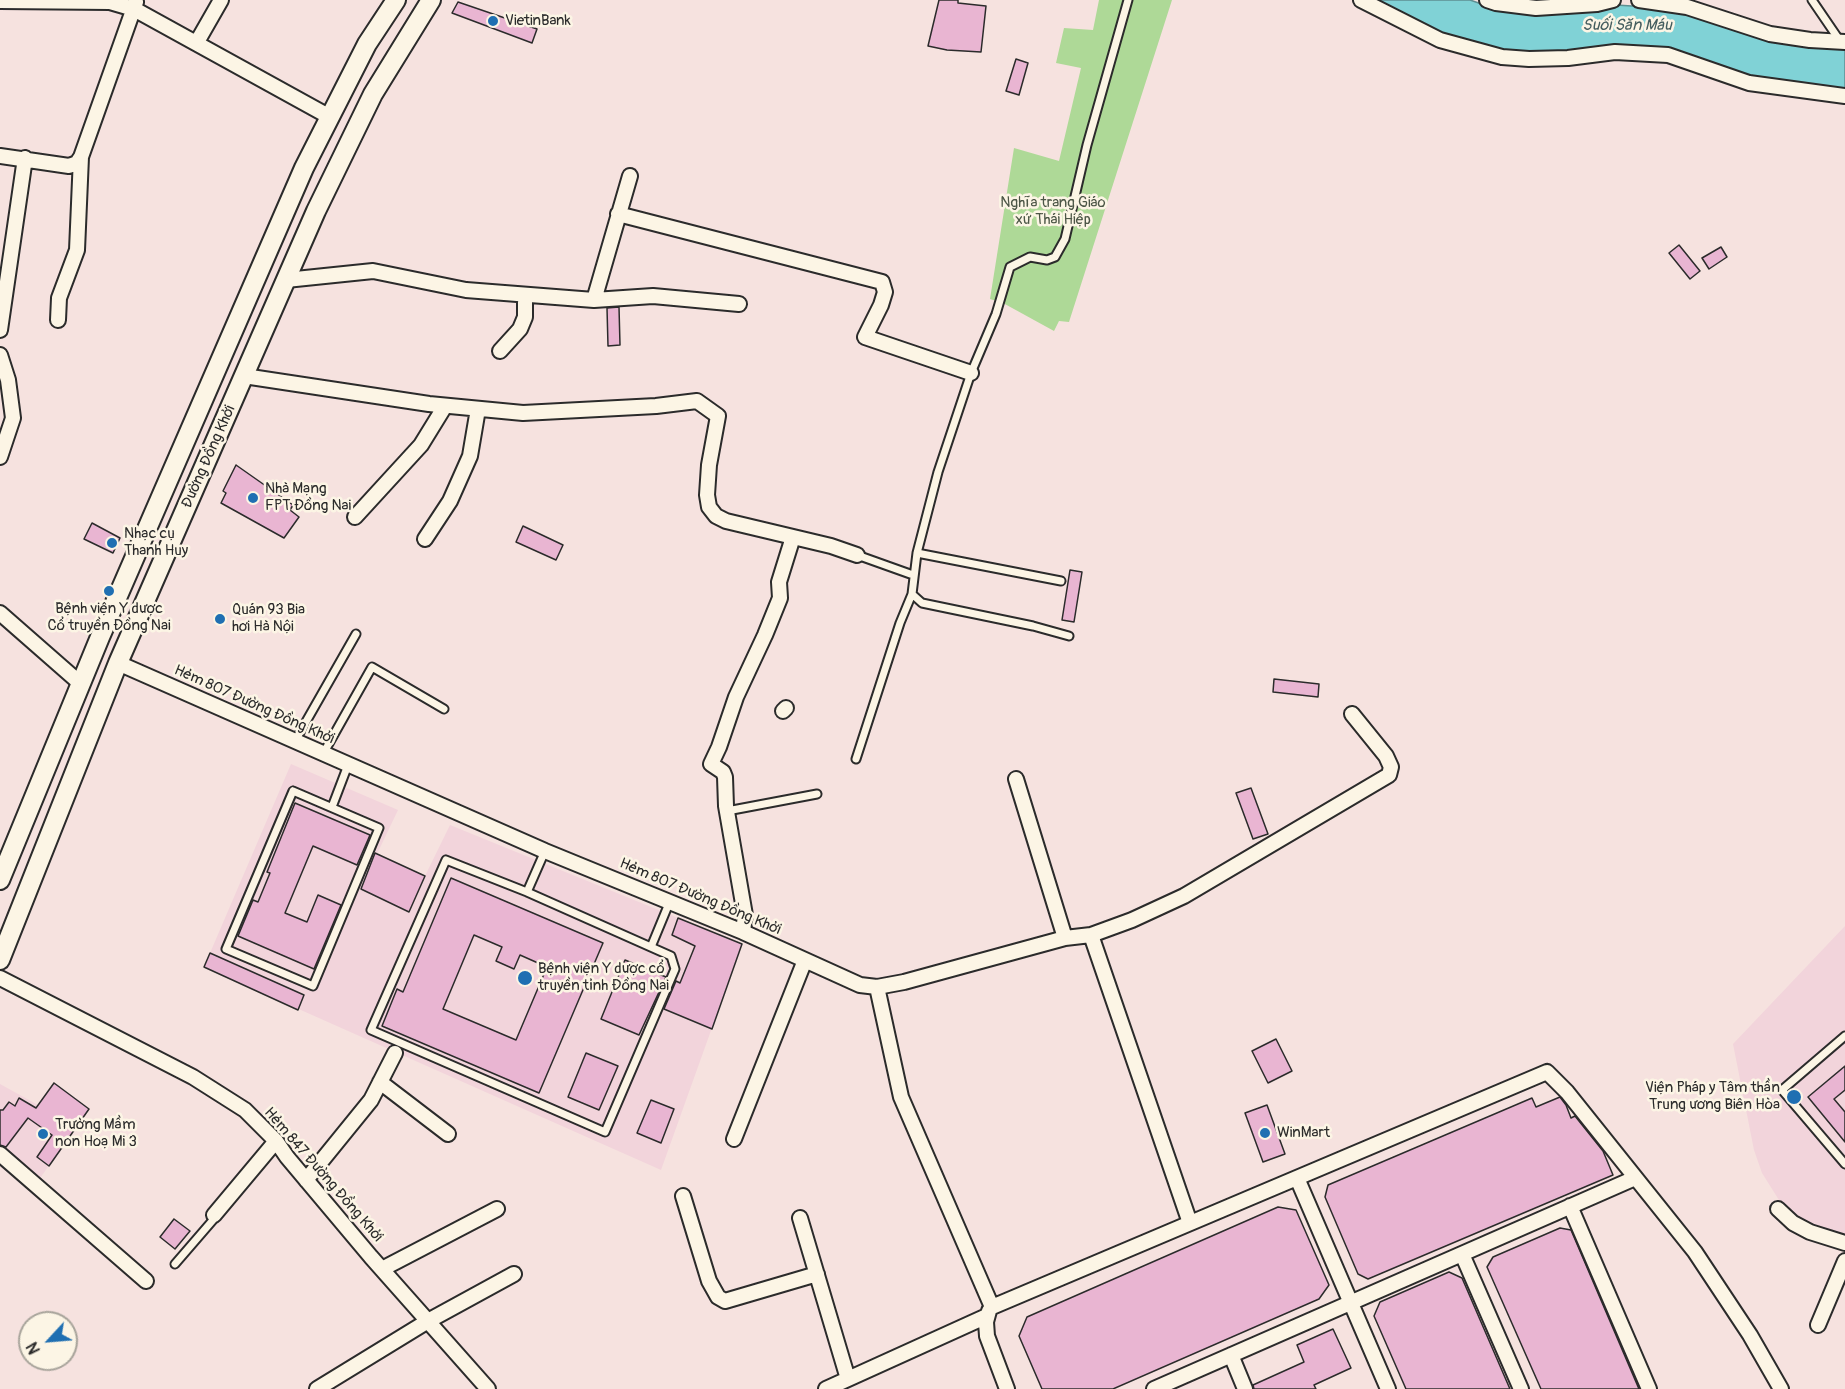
<!DOCTYPE html>
<meta charset="utf-8">
<style>
body{margin:0}
#map{position:relative;width:1845px;height:1389px;overflow:hidden;background:#f6e2df;font-family:Pangolin,sans-serif}
canvas{display:block}
.north{position:absolute;left:18px;top:1311px;width:60px;height:60px;box-sizing:border-box;background:#fcf5e5;border:2px solid #a8a49b;border-radius:50%;rotate:244deg;font-size:16px;font-weight:700;line-height:24px;text-align:center;color:#2b2b2b}
.north::after{content:'';display:block;margin:auto;width:21px;height:27px;background:#1f6fb2;clip-path:polygon(50% 0,100% 100%,50% 72%,0 100%)}
</style>
<div id="map">
<canvas width="1845" height="1389"></canvas>
<div class="north">N</div>
</div>
<script>
const g = document.querySelector('canvas').getContext('2d');
g.lineJoin = 'round';
function paint(path, color) { g.fillStyle = color; g.fill(path, 'evenodd'); }
const shape = rows => new Path2D(rows.map(r => 'M' + r).join(''));
function trace(path, color, width, dash) { g.strokeStyle = color; g.lineWidth = width; g.lineCap = dash ? 'butt' : 'round'; g.setLineDash(dash || []); g.stroke(path); }
function drawText(font, color, halo, rows, align = 'center') {
  g.font = font + ' Pangolin,sans-serif'; g.lineWidth = 5; g.setLineDash([]); g.textBaseline = 'middle'; g.strokeStyle = halo; g.fillStyle = color; for (const [text, x, y, turn = 0] of rows) {
    g.save(); g.translate(x, y); g.rotate((+turn || 0) * Math.PI / 180); g.textAlign = isNaN(turn) ? turn : align; if (halo) g.strokeText(text, 0, 0); g.fillText(text, 0, 0); g.restore();
  }
}
paint(shape([
 [291,764,398,810,377,854,425,876,450,825,742,944,661,1170,204,967],
 [1845,926,1845,1236,1806,1225,1784,1208,1762,1173,1754,1150,1733,1044],
 [54,1083,89,1109,38,1181,0,1147,0,1084,38,1105]
]), '#f2d4db');
paint(shape([
 [1099,0,1172,0,1069,322,1059,321,1054,331,1003,303,990,299,1014,148,1059,161,1081,68,1056,63,1064,28,1093,30]
]), '#aed997');
const water = shape([
 [1373,0,1470,0,1496,9,1616,5,1663,8,1845,48,1845,90,1749,77,1669,49,1613,47,1566,53,1529,53,1501,51,1442,34,1373,0]
]);
paint(water, '#80d2d6');
trace(water, '#5e8f92', 1.5);
const building = shape([
 [939,0,958,0,958,3,986,6,981,52,947,50,928,46,939,0],
 [458,2,537,29,532,43,452,13,458,2],
 [1016,59,1028,63,1019,95,1006,91,1016,59],
 [1679,245,1700,271,1690,279,1669,253,1679,245],
 [1721,247,1727,257,1709,269,1702,258,1721,247],
 [619,307,620,345,608,346,607,308,619,307],
 [236,465,293,505,290,510,299,517,284,538,221,503,226,493,223,491,236,465],
 [92,523,120,538,113,553,84,539,92,523],
 [523,526,563,545,556,560,516,542,523,526],
 [1070,570,1082,572,1074,622,1062,620,1070,570],
 [1274,679,1319,684,1318,697,1273,692,1274,679],
 [1251,788,1268,834,1253,839,1236,793,1251,788],
 [295,803,370,835,357,865,313,846,285,913,307,922,318,895,341,905,314,969,238,936,253,900,258,902,270,873,267,872,295,803],
 [375,853,425,876,409,912,361,889,375,853],
 [451,878,603,943,539,1093,382,1026,397,989,403,992,451,878],
 [474,935,502,947,496,961,514,969,520,955,547,967,516,1040,443,1009,474,935],
 [678,918,742,944,712,1029,664,1009,676,981,680,983,695,946,672,935,678,918],
 [210,953,304,995,298,1010,204,967,210,953],
 [625,960,666,977,639,1035,601,1019,625,960],
 [1276,1039,1292,1071,1268,1083,1252,1051,1276,1039],
 [586,1053,618,1066,599,1110,568,1097,586,1053],
 [1845,1066,1845,1090,1834,1099,1845,1112,1845,1142,1808,1097,1845,1066],
 [54,1083,89,1109,49,1166,37,1157,52,1135,28,1118,6,1147,0,1145,0,1110,3,1110,9,1102,15,1106,19,1098,36,1108,54,1083],
 [1560,1097,1566,1105,1571,1118,1575,1116,1603,1151,1613,1175,1368,1279,1358,1274,1325,1197,1328,1185,1532,1098,1536,1107,1560,1097],
 [651,1100,674,1109,661,1143,637,1133,651,1100],
 [1267,1105,1285,1154,1263,1162,1245,1113,1267,1105],
 [1278,1207,1296,1210,1329,1285,1319,1299,1113,1389,1042,1389,1019,1336,1027,1317,1278,1207],
 [174,1219,190,1231,175,1249,160,1237,174,1219],
 [1560,1228,1571,1230,1639,1389,1541,1389,1487,1267,1493,1257,1560,1228],
 [1449,1272,1462,1278,1510,1389,1406,1389,1374,1316,1380,1302,1449,1272],
 [1333,1329,1351,1368,1314,1385,1316,1389,1254,1389,1253,1385,1304,1362,1297,1345,1333,1329]
]);
paint(building, '#e9b5d2');
trace(building, '#2b2b2b', 1.5);
const lane = shape([
 [1812,0,1840,41],
 [917,553,1061,581],
 [857,555,913,575],
 [912,594,922,603,1033,626,1069,636],
 [295,741,356,634],
 [323,754,372,667,444,709],
 [856,759,900,623,912,594,917,553,938,472,971,373,996,314,1010,267,1030,257,1047,260,1055,257,1065,239,1087,145,1128,0],
 [293,791,379,828,313,986,226,949,293,791],
 [332,807,348,765],
 [727,811,817,794],
 [446,860,527,892,671,956,675,969,605,1132,371,1030,446,860],
 [527,892,545,851],
 [651,947,670,901],
 [1845,1036,1782,1090,1845,1164],
 [175,1264,213,1220,214,1215]
]);
const street = shape([
 [1361,0,1440,40,1502,57,1529,59,1568,58,1615,52,1668,55,1749,83,1845,96],
 [1487,0,1496,3,1536,8,1597,4,1613,0],
 [1639,0,1687,7,1770,34,1810,40,1845,42],
 [0,1,110,2,134,9,330,117],
 [197,42,221,0],
 [0,156,69,166,77,163,81,157,136,2],
 [618,214,882,282,885,292,881,305,865,337,971,373],
 [286,280,373,271,466,290,594,300,653,296,739,304],
 [594,300,630,176],
 [58,320,59,298,77,250,81,157],
 [0,330,25,158],
 [500,351,520,329,525,317,525,295],
 [0,355,8,380,13,418,0,457],
 [244,376,429,404,523,413,656,406,697,401,718,416,709,465,707,495,709,507,716,516,726,521,831,546,857,555],
 [355,517,421,445,445,406],
 [425,539,450,501,470,456,478,409],
 [0,613,81,684],
 [118,663,545,851,743,932,860,985,877,987,901,1097,992,1307],
 [783,711,786,708],
 [1016,779,1065,938],
 [743,932,745,915,726,806,725,777,723,772,711,764,719,747,736,697,765,635,780,598,779,582,793,537],
 [1091,935,1190,1223],
 [0,978,193,1077,245,1110,276,1141,287,1157,371,1257,488,1389],
 [877,987,904,982,1065,938,1091,935,1132,920,1184,896,1389,775,1391,767,1386,756,1352,714],
 [380,1082,448,1134],
 [734,1139,805,960],
 [0,1154,146,1281],
 [1297,1178,1388,1389],
 [306,1180,371,1100,395,1053],
 [683,1196,709,1281,718,1297,725,1301,817,1274],
 [1570,1206,1649,1389],
 [1778,1209,1793,1223,1810,1232,1845,1243],
 [214,1215,276,1141],
 [800,1218,848,1379],
 [1462,1254,1521,1389],
 [382,1269,497,1209],
 [992,1307,1547,1072,1567,1092,1695,1252,1750,1335,1781,1389],
 [989,1311,986,1322,987,1336,1007,1389],
 [1818,1325,1845,1261],
 [1231,1355,1245,1389],
 [317,1389,428,1321,514,1274],
 [826,1389,987,1316],
 [1154,1389,1635,1178]
]);
const secondary = shape([
 [0,880,100,637,304,168,367,44,396,0],
 [0,960,118,663,316,211,373,94,431,0]
]);
trace(lane, '#2b2b2b', 11);
trace(street, '#2b2b2b', 18);
trace(secondary, '#2b2b2b', 22);
trace(lane, '#fcf5e5', 7);
trace(street, '#fcf5e5', 14);
trace(secondary, '#fcf5e5', 18);
for (const [x, y, r, color] of [
 [493,21,6,"#1f6fb2"],
 [253,498,6,"#1f6fb2"],
 [112,543,6,"#1f6fb2"],
 [109,591,6,"#1f6fb2"],
 [220,619,6,"#1f6fb2"],
 [525,978,8,"#1f6fb2"],
 [1794,1097,8,"#1f6fb2"],
 [1265,1133,6,"#1f6fb2"],
 [43,1134,6,"#1f6fb2"]
]) { const dot = new Path2D(); dot.arc(x, y, r, 0, 2 * Math.PI); g.fillStyle = color; g.fill(dot); trace(dot, '#fcf5e5', 2); }
drawText('15px', '#2b2b2b', '#fcf5e5', [
 ["VietinBank",505,21],
 ["Nhà Mạng",265,489],
 ["FPT Đồng Nai",265,506],
 ["Nhạc cụ",124,534],
 ["Thanh Huy",124,551],
 ["Bệnh viện Y dược",109,609,"center"],
 ["Cổ truyền Đồng Nai",109,626,"center"],
 ["Quán 93 Bia",232,610],
 ["hơi Hà Nội",232,627],
 ["Bệnh viện Y dược cổ",538,969],
 ["truyền tỉnh Đồng Nai",538,986],
 ["Viện Pháp y Tâm thần",1780,1088,"right"],
 ["Trung ương Biên Hòa",1780,1105,"right"],
 ["Trường Mầm",55,1125],
 ["non Hoạ Mi 3",55,1142],
 ["WinMart",1277,1133]
], 'left');
drawText('15px', '#4c5646', '#fcf5e5', [
 ["Nghĩa trang Giáo",1053,203],
 ["xứ Thái Hiệp",1053,220]
]);
drawText('15px', '#2b2b2b', '#fcf5e5', [
 ["Đường Đồng Khởi",209,457,-66],
 ["Hẻm 807 Đường Đồng Khởi",254,705,24],
 ["Hẻm 807 Đường Đồng Khởi",700,897,23],
 ["Hẻm 847 Đường Đồng Khởi",323,1175,49]
]);
drawText('italic 16px', '#445d5e', '#fcf5e5', [
 ["Suối Săn Máu",1627,26]
]);
</script>
